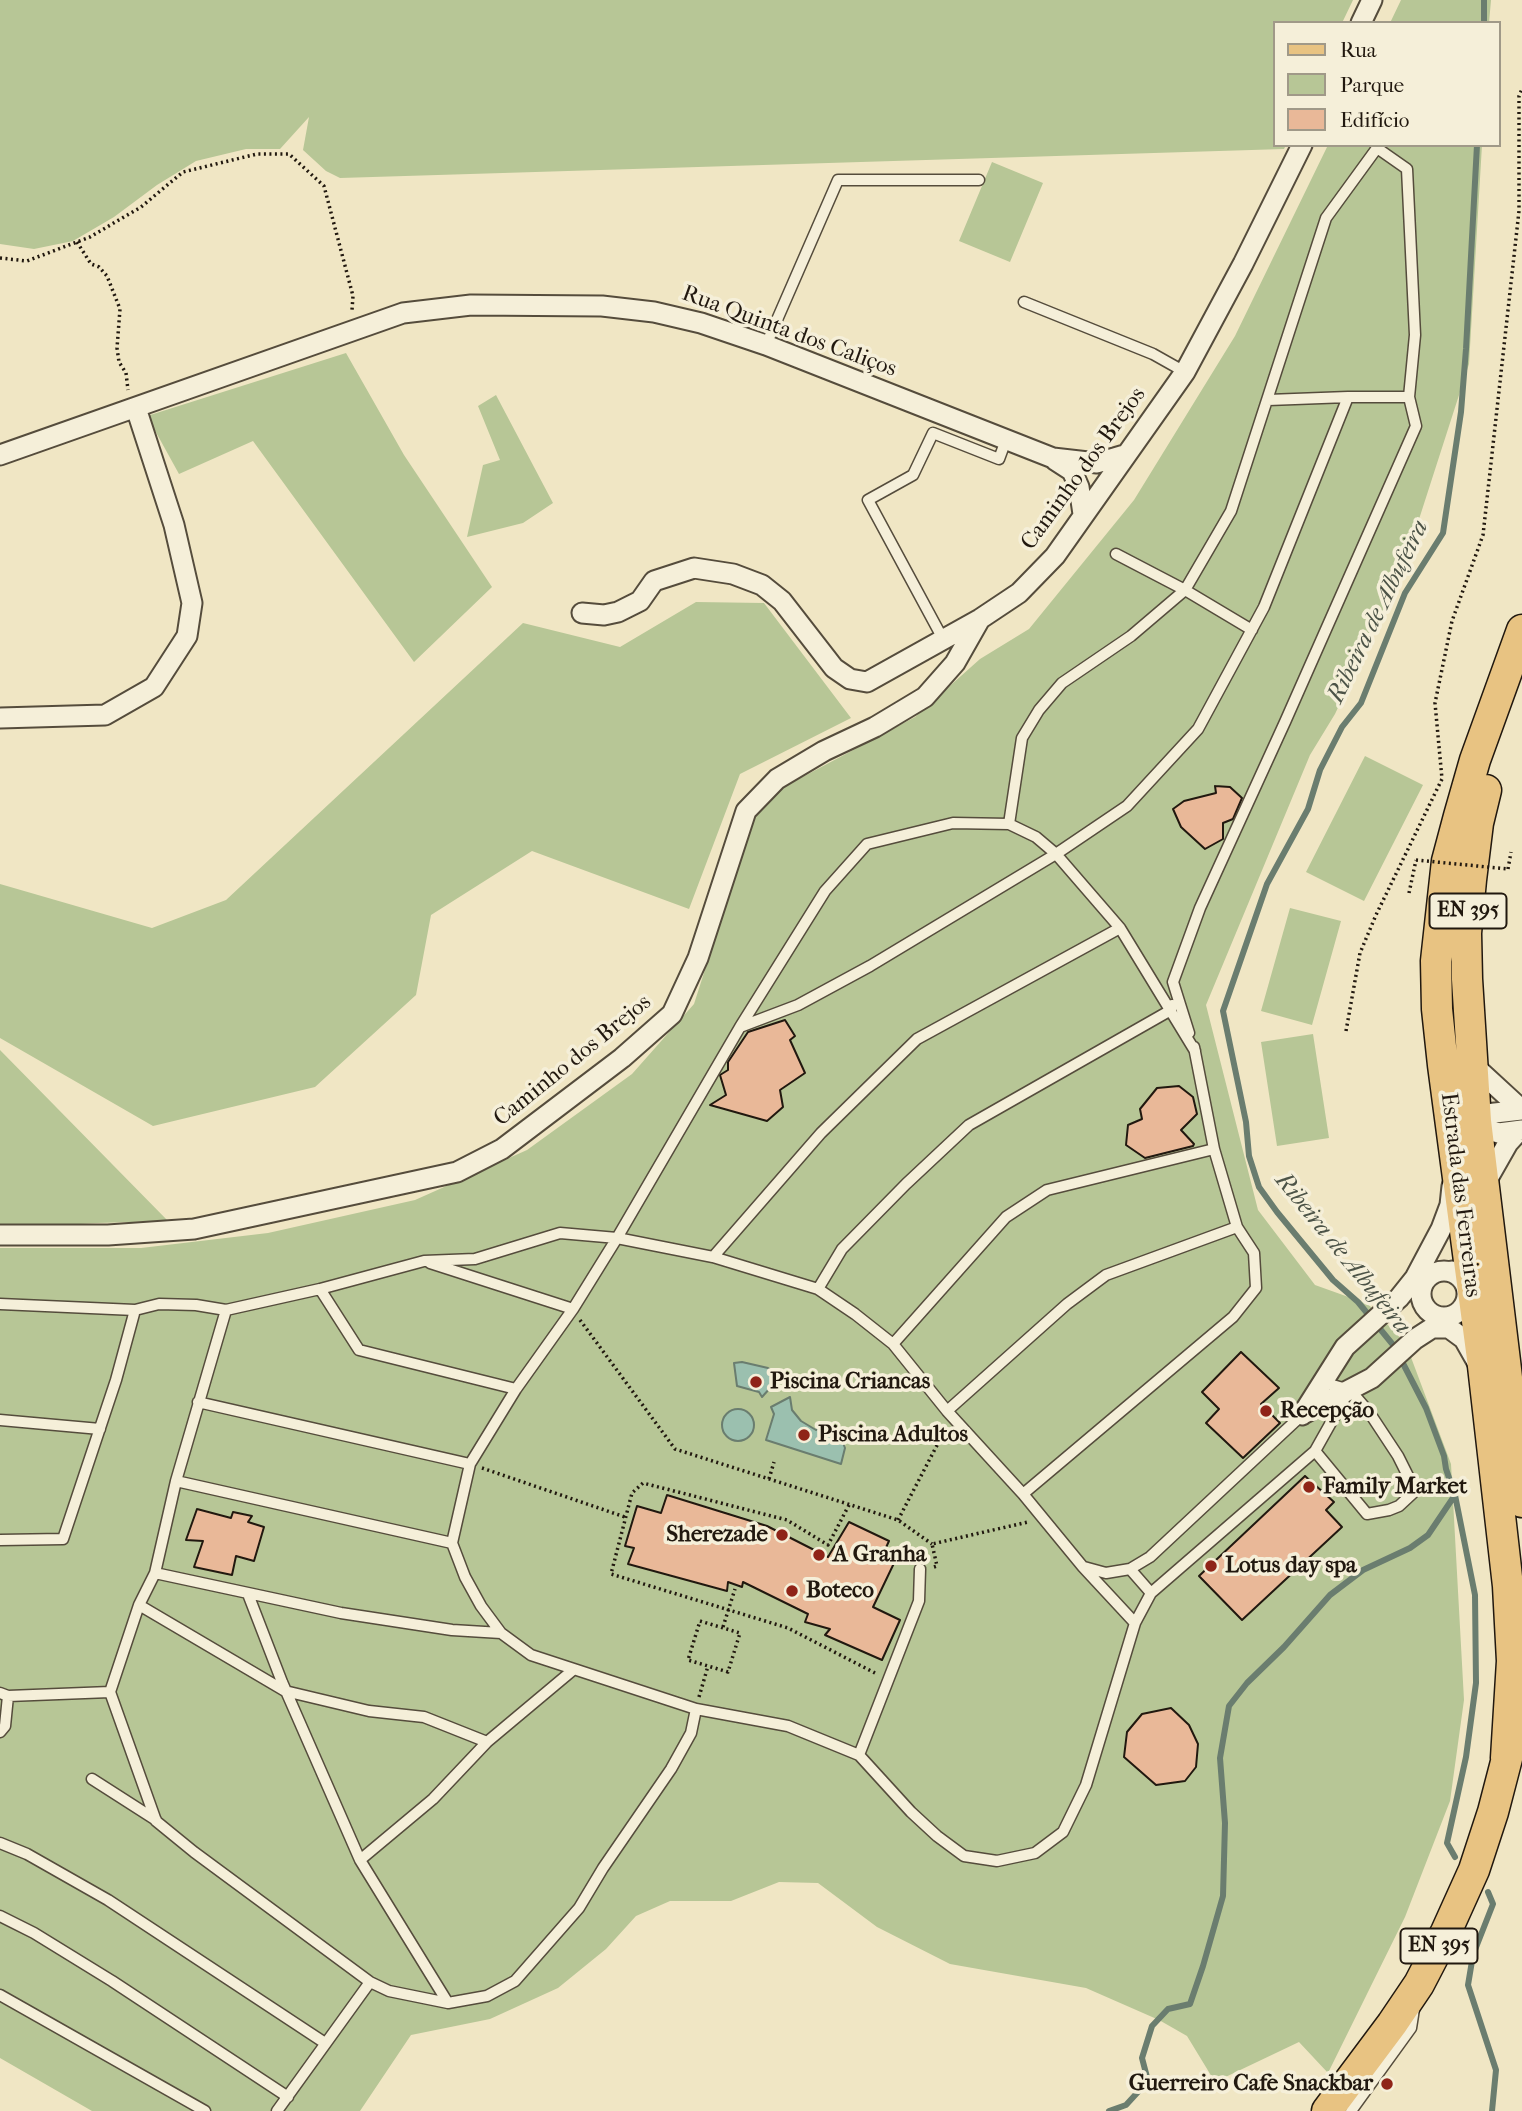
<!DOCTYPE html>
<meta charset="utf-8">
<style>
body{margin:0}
#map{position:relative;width:1522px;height:2111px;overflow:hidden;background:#f0e6c4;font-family:"IM FELL French Canon",serif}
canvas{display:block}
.legend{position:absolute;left:1273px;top:21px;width:228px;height:126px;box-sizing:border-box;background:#f5efd9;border:2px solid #a09988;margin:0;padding:9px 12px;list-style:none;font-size:21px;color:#21180f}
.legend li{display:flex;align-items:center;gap:14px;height:35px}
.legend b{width:35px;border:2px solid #a09988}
</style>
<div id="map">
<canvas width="1522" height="2111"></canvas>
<ul class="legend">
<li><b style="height:9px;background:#e8c382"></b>Rua</li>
<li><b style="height:19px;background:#b7c696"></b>Parque</li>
<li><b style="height:19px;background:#e9b898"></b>Edifício</li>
</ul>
</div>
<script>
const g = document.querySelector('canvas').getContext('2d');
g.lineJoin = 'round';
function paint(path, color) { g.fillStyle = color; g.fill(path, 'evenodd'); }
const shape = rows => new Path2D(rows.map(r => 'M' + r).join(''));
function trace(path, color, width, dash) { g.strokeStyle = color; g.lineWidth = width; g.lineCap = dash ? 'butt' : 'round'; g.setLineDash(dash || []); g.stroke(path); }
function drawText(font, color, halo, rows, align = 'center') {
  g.font = font + ' "IM FELL French Canon",serif'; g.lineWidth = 7; g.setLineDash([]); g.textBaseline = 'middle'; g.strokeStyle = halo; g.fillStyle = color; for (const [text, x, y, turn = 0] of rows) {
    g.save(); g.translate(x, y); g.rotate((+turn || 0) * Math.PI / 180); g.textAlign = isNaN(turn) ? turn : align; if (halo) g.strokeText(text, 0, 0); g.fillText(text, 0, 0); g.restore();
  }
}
paint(shape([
 [0,0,1353,0,1342,23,1275,23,1275,145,1286,145,1284,149,340,178,326,171,303,150,309,117,280,149,246,149,196,161,157,185,114,217,73,241,34,249,0,244],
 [1401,0,1491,0,1489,23,1390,23],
 [1328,145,1482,145,1469,364,1402,572,1335,714,1310,755,1206,1005,1258,1210,1315,1285,1368,1304,1406,1344,1451,1464,1464,1700,1450,1801,1405,1917,1328,2073,1299,2042,1215,2082,1187,2036,1159,2020,1086,1988,950,1964,877,1927,818,1883,779,1882,731,1901,670,1901,636,1916,606,1949,558,1988,490,2019,411,2035,360,2111,92,2111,0,2058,0,1248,141,1248,268,1233,415,1200,527,1150,632,1074,694,1004,753,820,782,788,915,717,980,659,1029,629,1134,500,1235,336],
 [992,162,1043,183,1010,262,959,241],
 [346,353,404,455,492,587,414,662,253,441,179,474,147,416],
 [496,395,553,503,523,523,467,537,483,465,500,460,478,406],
 [696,602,764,603,851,718,740,774,689,909,532,851,431,915,416,995,315,1087,153,1126,0,1038,0,884,152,928,226,900,523,623,620,647],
 [1365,756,1423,785,1364,901,1306,872],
 [1290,908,1341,921,1312,1025,1261,1011],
 [1313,1034,1329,1138,1277,1146,1261,1042],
 [0,1050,168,1221,97,1223,0,1229]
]), '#b7c696');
const water = shape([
 [742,1362,768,1368,780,1377,762,1397,759,1392,737,1386,734,1363,742,1362],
 [790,1397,792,1410,801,1421,816,1430,820,1426,828,1425,838,1430,845,1448,841,1464,766,1440,774,1414,771,1407,790,1397],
 '722 1425a16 16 0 1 1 32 0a16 16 0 1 1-32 0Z'
]);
paint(water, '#9bc0af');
trace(water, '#6a7d6f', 2);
trace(shape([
 [1484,23,1484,0],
 [1455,1495,1475,1595,1476,1683,1466,1757,1447,1843,1455,1857],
 [1488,1892,1493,1904,1473,1955,1468,1985,1496,2070,1492,2111],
 [1109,2111,1126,2105,1148,2081,1142,2058,1152,2026,1168,2009,1190,2004,1203,1966,1223,1896,1225,1823,1220,1758,1229,1706,1247,1683,1284,1647,1330,1595,1363,1570,1410,1548,1428,1535,1455,1495,1446,1469,1444,1456,1426,1408,1394,1346,1358,1302,1333,1280,1277,1212,1259,1187,1249,1156,1246,1122,1223,1011,1267,884,1308,809,1320,770,1342,727,1361,703,1405,593,1443,533,1461,412,1466,349,1477,145]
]), '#6a7d6f', 6);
const building = shape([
 [1215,786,1230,787,1242,798,1233,819,1223,823,1223,839,1205,849,1181,827,1173,809,1184,801,1216,793,1215,786],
 [785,1020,795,1036,790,1040,805,1073,780,1090,783,1107,767,1121,710,1105,726,1095,720,1075,728,1070,728,1062,748,1032,785,1020],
 [1179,1086,1193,1097,1197,1114,1181,1130,1194,1144,1193,1146,1145,1158,1126,1145,1128,1125,1142,1119,1140,1109,1157,1088,1179,1086],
 [1241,1352,1279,1388,1261,1404,1280,1423,1243,1458,1206,1423,1219,1409,1202,1392,1241,1352],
 [1305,1476,1334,1502,1326,1510,1342,1527,1242,1620,1199,1576,1305,1476],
 [667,1495,767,1526,828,1557,849,1522,889,1541,883,1554,896,1559,873,1607,900,1620,882,1660,825,1635,830,1629,805,1622,808,1614,743,1582,742,1587,728,1582,727,1591,628,1564,634,1548,625,1546,637,1506,661,1513,667,1495],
 [197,1509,231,1518,233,1512,252,1516,248,1522,264,1527,254,1561,236,1556,232,1575,194,1567,203,1541,186,1540,197,1509],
 [1171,1708,1189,1725,1198,1744,1196,1767,1185,1781,1156,1785,1124,1757,1127,1732,1142,1714,1171,1708]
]);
paint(building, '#e9b898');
trace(building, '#21180f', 2);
const service = shape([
 [1024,302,1153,354,1185,372],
 [766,345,838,180,979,180],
 [1268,400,1348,397],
 [1116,554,1185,590,1252,630],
 [943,639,868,500,913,475,933,433,999,459,1006,440],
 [1009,824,1022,738,1039,710,1062,683,1131,636,1185,590,1231,511,1326,218,1377,148,1407,169,1415,335,1409,397,1416,426,1285,722,1200,908,1173,982,1189,1033],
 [740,1027,798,1005,870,966,1056,854,1127,806,1198,729,1264,607,1348,397,1409,397],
 [713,1257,821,1133,917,1039,1120,928],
 [430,1263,573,1309],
 [320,1289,359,1350,516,1389],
 [818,1289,842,1249,906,1184,969,1125,1171,1010,1172,1005],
 [0,1304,135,1310,159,1304,196,1305,226,1310],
 [893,1344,1006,1217,1047,1190,1214,1149],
 [198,1402,470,1464],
 [947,1411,1067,1304,1106,1275,1237,1227],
 [0,1420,100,1429],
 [1315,1451,1367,1514,1389,1510,1399,1506,1413,1493,1409,1478,1398,1456,1369,1412,1350,1390,1322,1382],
 [1023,1494,1233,1317,1256,1288,1254,1253,1237,1227,1214,1149,1194,1047],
 [0,1540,63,1539,116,1380,135,1310],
 [452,1543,465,1577,481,1606,501,1633],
 [1084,1567,1106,1573,1130,1569,1150,1557,1302,1415],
 [155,1573,341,1613,452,1630,501,1633,531,1655,696,1709,691,1733,671,1769,603,1868,579,1908,515,1981,487,1996,448,2003,389,1991,370,1982,194,1852,156,1821,110,1692,139,1605,155,1573,176,1481],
 [1151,1593,1315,1451,1347,1394],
 [248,1594,282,1682,360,1860,448,2003],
 [139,1605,285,1691,369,1711,424,1717,487,1742],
 [1135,1623,1083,1567,1023,1494,947,1411,893,1344,855,1314,818,1289,713,1257,617,1238,560,1233,475,1259,424,1261,320,1289,226,1310,176,1481,452,1543,470,1464,516,1389,573,1309,617,1238,740,1027,825,891,867,844,953,823,1009,824,1036,837,1056,854,1120,928,1195,1051],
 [0,1693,8,1696,110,1692],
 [696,1709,788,1726,859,1755,911,1812,937,1836,964,1856,997,1861,1035,1853,1063,1832,1086,1785,1135,1623,1151,1593,1130,1569],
 [0,1732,5,1726,8,1696],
 [859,1755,919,1601,920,1569],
 [92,1779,156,1820],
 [0,1843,27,1854,108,1900,325,2043],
 [360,1860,433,1799,487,1742,573,1670],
 [0,1916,34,1933,112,1981,288,2097],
 [0,1995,205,2111],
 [277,2111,370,1982],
 [1351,2111,1411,2028,1414,2009]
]);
const minor = shape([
 [1361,23,1372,0],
 [0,455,403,313,471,305,602,306,654,312,701,323,766,345,1053,458,1097,463,1124,455],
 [1055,460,1072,471,1079,487,1083,514],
 [582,613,604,615,618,612,640,601,654,581,694,568,733,574,762,585,782,601,834,668,850,679,867,682,980,619,1019,593,1055,556,1185,372,1243,264,1302,145],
 [0,718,105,715,154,687,187,636,192,603,174,525,136,408],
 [1473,1065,1522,1110],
 [1472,1118,1483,1129,1499,1133,1522,1130],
 [1468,1124,1486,1114,1522,1110],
 [1483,1187,1508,1143,1518,1132],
 [0,1235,108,1235,194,1229,457,1172,502,1149,622,1058,672,1014,698,958,746,811,777,779,824,751,875,727,925,697,955,663,980,619],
 '1421 1294a23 23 0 1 1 46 0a23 23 0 1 1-46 0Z',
 [1452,1271,1479,1284],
 [1303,1414,1372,1378,1415,1339,1432,1328,1449,1328,1464,1339,1477,1362],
 [1302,1415,1345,1347,1399,1298,1415,1278,1441,1229,1450,1205,1452,1186]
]);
const primary = shape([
 [1486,790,1478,823,1471,880,1466,933,1467,979,1476,1121,1522,1502],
 [1506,1758,1512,1661,1508,1586,1483,1366,1443,1065,1437,1009,1436,961,1447,861,1459,816,1475,760,1522,630],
 [1327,2111,1392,2024,1419,1984,1446,1932,1474,1870,1493,1812,1512,1739]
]);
trace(service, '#554c3c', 13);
trace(minor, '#554c3c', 23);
trace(primary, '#21180f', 33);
trace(shape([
 [77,242,91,264,99,267,107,276,120,309,117,348,119,362,126,373,128,390],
 [0,258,27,261,90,237,141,207,183,172,257,154,289,154,324,186,353,296,352,310],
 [1508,869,1511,852],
 [1409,893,1416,860],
 [1346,1031,1360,953,1376,915,1442,779,1435,703,1452,621,1483,535,1519,211,1519,96,1522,89],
 [580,1320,675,1449,898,1520,932,1544],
 [482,1468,625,1517],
 [769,1479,774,1462],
 [849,1505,828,1545,787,1520,643,1483,632,1493,611,1574,788,1628,875,1673],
 [898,1520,946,1428],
 [934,1567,937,1566,932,1544,1028,1522],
 [700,1621,740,1633,728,1672,688,1660,700,1621],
 [723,1627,735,1589],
 [699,1697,708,1666]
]), '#21180f', 3.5, [2, 3.5]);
trace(service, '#f5efd9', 10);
trace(minor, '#f5efd9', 19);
trace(primary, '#e8c382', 30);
trace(shape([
 [1416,860,1508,869]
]), '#21180f', 3.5, [2, 3.5]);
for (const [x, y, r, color] of [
 [756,1382,7,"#8f2418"],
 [1266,1411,7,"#8f2418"],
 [804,1435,7,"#8f2418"],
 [1309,1487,7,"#8f2418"],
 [782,1535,7,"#8f2418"],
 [819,1555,7,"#8f2418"],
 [1211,1566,7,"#8f2418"],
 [792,1591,7,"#8f2418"],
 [1387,2084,7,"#8f2418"]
]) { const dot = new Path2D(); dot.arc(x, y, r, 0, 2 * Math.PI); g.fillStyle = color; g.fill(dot); trace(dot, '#f5efd9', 2.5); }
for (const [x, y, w] of [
 [1468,911,77],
 [1439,1946,77]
]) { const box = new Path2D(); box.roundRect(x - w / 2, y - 17.5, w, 35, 5); g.fillStyle = '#f5efd9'; g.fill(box); trace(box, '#21180f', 2); }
drawText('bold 21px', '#21180f', null, [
 ["EN 395",1468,911],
 ["EN 395",1439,1946]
]);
drawText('23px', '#21180f', '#f5efd9', [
 ["Rua Quinta dos Caliços",789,332,20],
 ["Caminho dos Brejos",1084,469,-54],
 ["Caminho dos Brejos",573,1061,-39],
 ["Estrada das Ferreiras",1460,1195,83]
]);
drawText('bold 23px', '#21180f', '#f5efd9', [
 ["Piscina Criancas",770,1382],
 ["Recepção",1280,1411],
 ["Piscina Adultos",818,1435],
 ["Family Market",1323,1487],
 ["Sherezade",768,1535,"right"],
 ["A Granha",833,1555],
 ["Lotus day spa",1225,1566],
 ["Boteco",806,1591],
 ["Guerreiro Cafe Snackbar",1373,2084,"right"]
], 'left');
drawText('italic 24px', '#4c5347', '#f5efd9', [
 ["Ribeira de Albufeira",1379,612,-64],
 ["Ribeira de Albufeira",1342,1254,51]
]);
</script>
